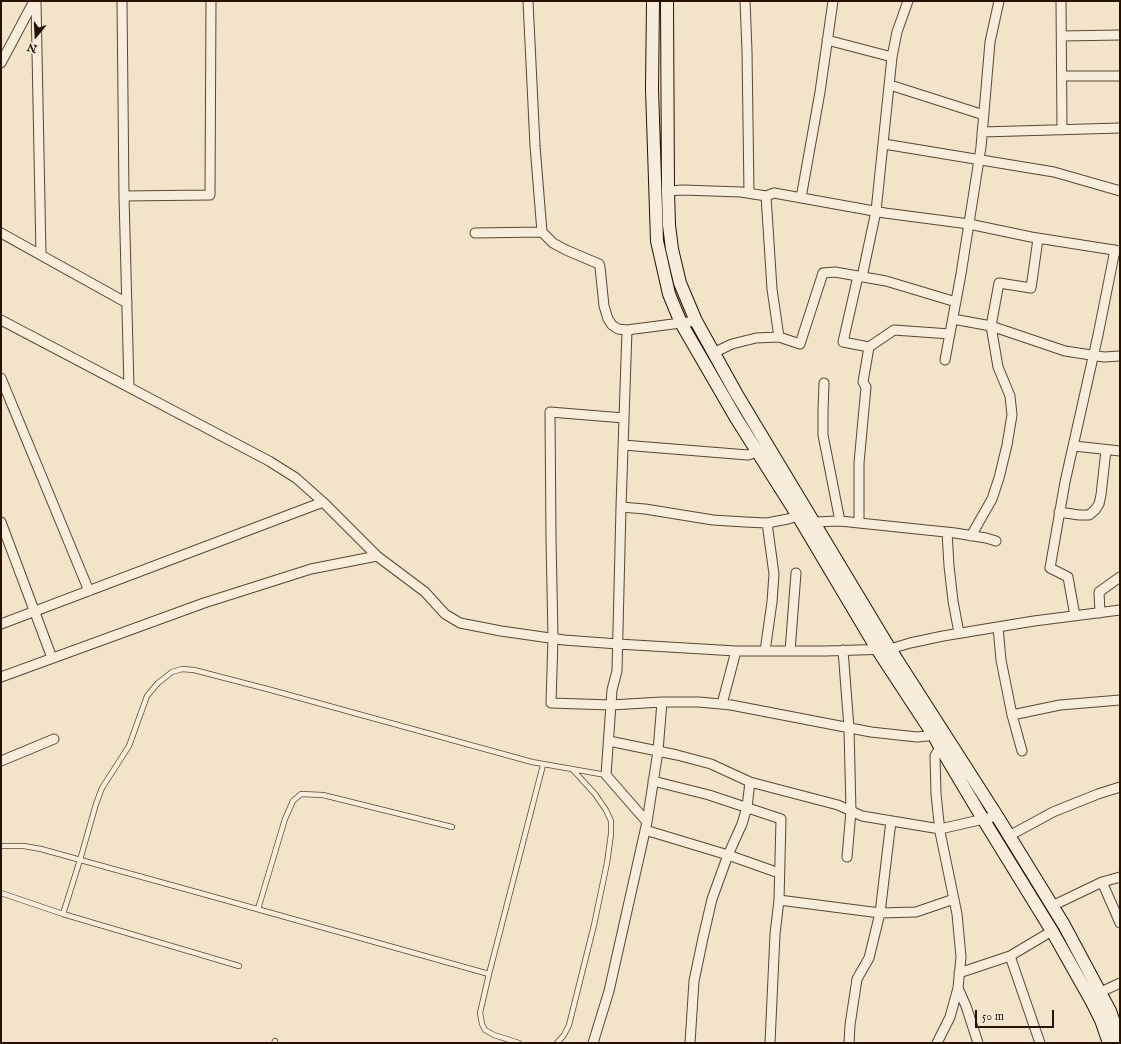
<!DOCTYPE html>
<style>
body{margin:0}
#map{position:relative;width:1121px;height:1044px;overflow:hidden;background:#f1e4c8;font-family:"IM FELL English",serif}
canvas{display:block}
.frame{position:absolute;inset:0;border:2px solid #281101;pointer-events:none}
.north{position:absolute;left:16px;top:16px;width:40px;height:40px;-webkit-text-stroke:3px #f6eddb;paint-order:stroke;rotate:198deg;font-size:11px;font-weight:700;line-height:16px;text-align:center;color:#281101}
.north::after{content:'';display:block;margin:auto;width:14px;height:18px;background:#281101;clip-path:polygon(50% 0,100% 100%,50% 72%,0 100%)}
.scale{position:absolute;left:975px;top:1010px;width:79px;height:18px;box-sizing:border-box;border:2px solid #281101;border-top:0;padding-left:5px;font-size:12px;line-height:14px;white-space:nowrap;color:#281101;-webkit-text-stroke:3px #f6eddb;paint-order:stroke}
</style>
<div id="map">
<canvas width="1121" height="1044"></canvas>
<div class="frame"></div>
<div class="north">N</div>
<div class="scale">50 m</div>
</div>
<script>
const g = document.querySelector('canvas').getContext('2d');
g.lineJoin = 'round';
const shape = rows => new Path2D(rows.map(r => 'M' + r).join(''));
function trace(path, color, width, dash) { g.strokeStyle = color; g.lineWidth = width; g.lineCap = dash ? 'butt' : 'round'; g.setLineDash(dash || []); g.stroke(path); }
const lane = shape([
 [1,846,24,846,41,849,207,895,489,974],
 [1,893,63,914,239,966],
 [258,909,285,819,293,801,301,794,323,795,452,827],
 [63,914,80,860,96,804,102,788,129,746,147,696,158,683,172,672,182,669,194,670,271,690,532,762,606,775],
 [274,1043,275,1041],
 [519,1043,494,1035,485,1030,482,1024,480,1013,489,974,543,765],
 [557,1043,564,1035,569,1025,594,925,607,863,611,834,611,821,606,810,595,794,573,770]
]);
const street = shape([
 [36,1,41,255],
 [122,1,124,196,129,387],
 [528,1,535,146,542,232,553,243,566,250,599,264,600,267,604,306,608,319,612,325,618,329,627,330],
 [745,1,747,51,749,193],
 [1061,1,1062,130],
 [1062,36,1120,35],
 [827,40,892,57,876,211,862,277],
 [892,57,897,32,908,1],
 [1,63,34,1],
 [1062,76,1120,76],
 [890,85,984,115],
 [982,132,1120,128],
 [884,144,1054,172,1120,191],
 [668,191,683,190,741,192,766,196],
 [124,196,210,195,211,1],
 [801,198,820,92,833,1],
 [1,233,127,303],
 [475,233,542,232],
 [858,276,843,342,869,347,863,382,866,387,859,463,859,523],
 [953,319,991,326,1065,351,1104,357,1120,356],
 [1,320,269,461,296,478,323,502,377,556,425,592,445,614,460,623,501,631,564,640,618,644,736,651,826,651,890,649,910,643,943,636,1034,621,1120,610],
 [779,337,772,289,766,196,774,193,885,213,969,224,1031,237,1120,251],
 [869,347,894,330,950,334],
 [713,353,732,344,756,338,779,337,800,344,823,273,835,272,886,281,956,302],
 [945,360,961,274,981,147,990,42,999,1],
 [1,378,89,591],
 [824,383,823,411,823,435,840,521],
 [624,418,550,412,551,538,553,638,551,703,611,705,662,702,699,702,731,705,871,732,917,737,938,735],
 [623,445,748,455,762,450],
 [1074,446,1120,451],
 [621,507,645,509,713,520,745,522,767,523,788,519,804,514],
 [1059,512,1079,515,1089,515,1095,510,1099,504,1101,495,1106,450],
 [1,522,52,658],
 [814,522,840,521,955,533,986,538,996,541],
 [947,532,949,566,953,601,959,633],
 [971,536,992,499,999,478,1007,445,1012,415,1010,396,998,367,991,326,999,283,1031,288,1038,239],
 [1100,613,1099,592,1120,577],
 [1075,616,1068,577,1050,568,1065,482,1098,335,1115,250],
 [1,624,323,502],
 [998,627,1001,660,1012,715,1022,751],
 [843,650,849,728,851,811,847,857],
 [765,651,772,602,774,574,767,523],
 [790,651,796,573],
 [1,677,204,603,311,569,377,556],
 [722,704,736,651],
 [1012,715,1060,705,1120,700],
 [609,741,677,755,711,764,750,782,838,805,862,816,940,829,997,816],
 [1,761,54,739],
 [653,781,709,795,781,819,779,900,775,934,770,1043],
 [647,822,658,751,662,702],
 [645,830,728,855,779,873],
 [1009,836,1053,812,1098,794,1120,787],
 [1102,882,1120,923],
 [779,900,880,913,916,912,954,899],
 [1052,906,1102,882,1120,877],
 [1010,956,1040,1043],
 [959,973,1010,956,1052,931],
 [958,988,966,1006,978,1043],
 [1101,992,1120,983],
 [593,1043,609,991,647,822,606,775,612,690,617,671,621,507,627,330,696,321],
 [690,1043,694,981,703,938,712,899,728,855,742,824,747,807,750,782],
 [849,1043,850,1025,857,979,869,958,880,913,891,821],
 [937,1043,950,1017,958,988,961,957,957,914,940,832,936,794,935,756,940,747]
]);
const secondary = shape([
 [653,1,652,89,657,241,669,294,681,323,736,418,798,516,877,649,934,736,940,747,983,819,1052,931,1092,1002,1101,1020,1109,1043],
 [667,1,668,191,669,225,672,249,680,283,696,321,736,393,890,649,997,816,1064,925,1110,1011,1120,1039]
]);
trace(lane, '#5a4633', 6);
trace(street, '#5a4633', 11);
trace(secondary, '#281101', 14);
trace(lane, '#f6eddb', 4.5);
trace(street, '#f6eddb', 9);
trace(secondary, '#f6eddb', 12);
</script>
